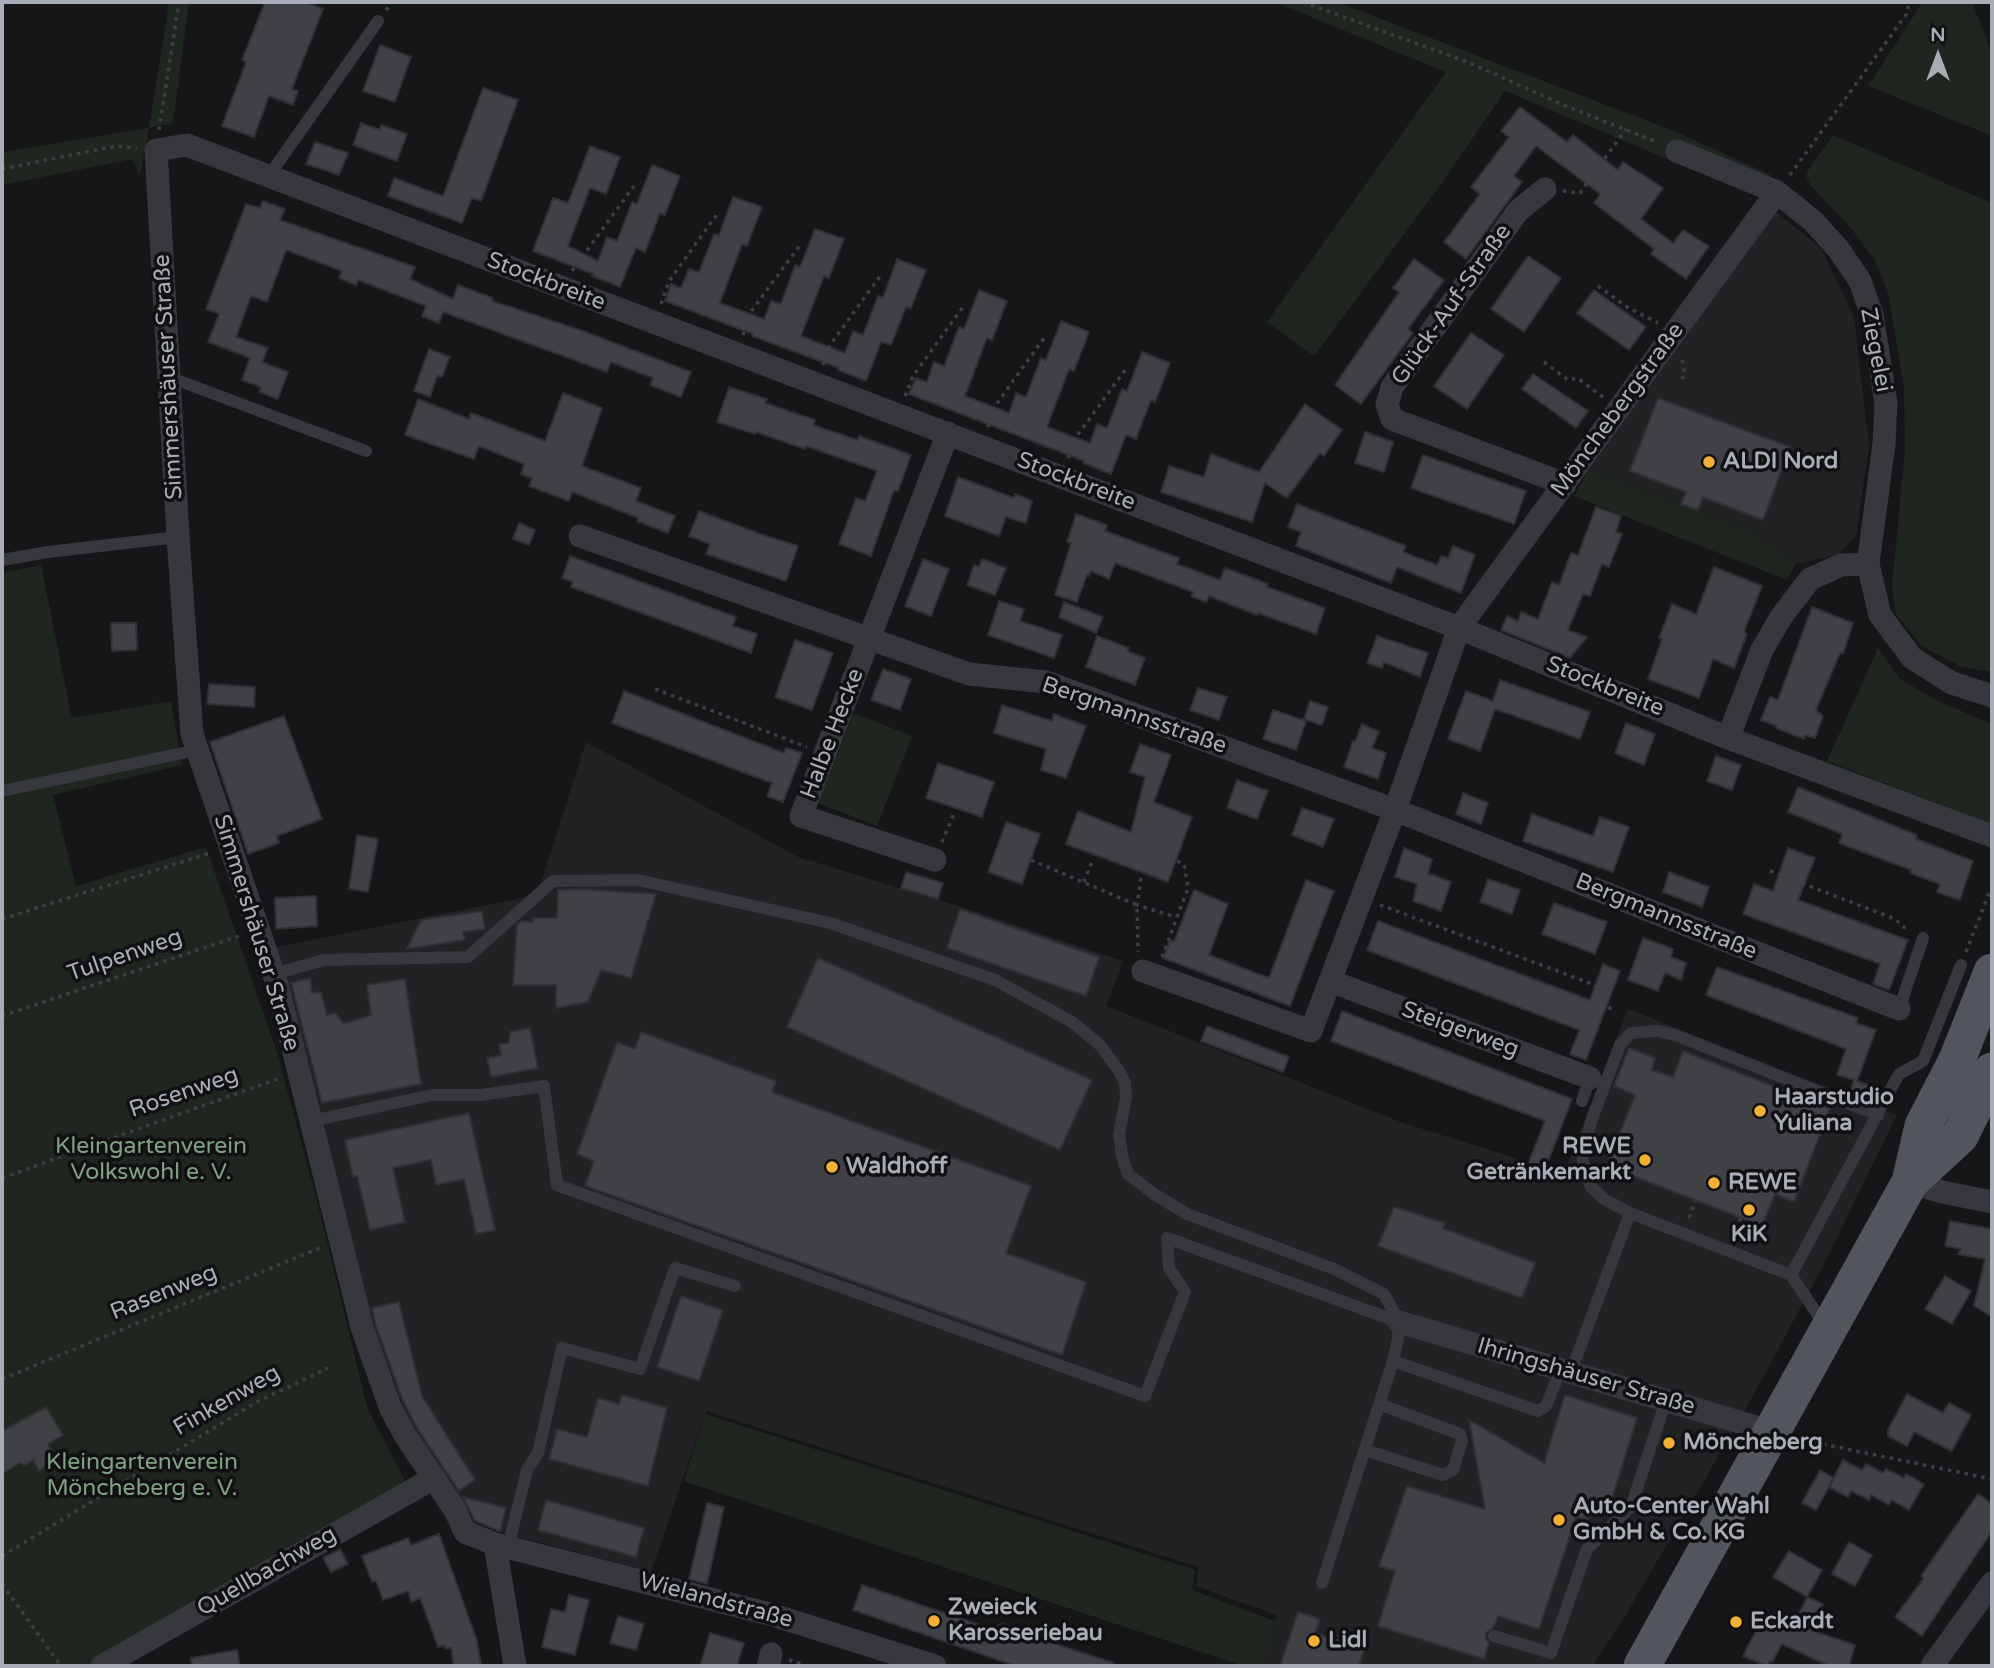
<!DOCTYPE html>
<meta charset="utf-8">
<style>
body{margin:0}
#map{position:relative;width:1994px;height:1668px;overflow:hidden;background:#161618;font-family:"Varela Round",sans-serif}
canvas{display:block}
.frame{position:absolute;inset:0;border:4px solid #a8adb8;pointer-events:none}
.north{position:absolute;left:1903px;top:21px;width:70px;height:70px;-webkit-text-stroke:5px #111113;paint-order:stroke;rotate:0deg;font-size:19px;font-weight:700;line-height:28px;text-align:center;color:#a8adb8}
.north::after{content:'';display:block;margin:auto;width:24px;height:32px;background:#a8adb8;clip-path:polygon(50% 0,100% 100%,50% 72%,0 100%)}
</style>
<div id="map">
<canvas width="1994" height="1668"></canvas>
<div class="frame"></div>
<div class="north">N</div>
</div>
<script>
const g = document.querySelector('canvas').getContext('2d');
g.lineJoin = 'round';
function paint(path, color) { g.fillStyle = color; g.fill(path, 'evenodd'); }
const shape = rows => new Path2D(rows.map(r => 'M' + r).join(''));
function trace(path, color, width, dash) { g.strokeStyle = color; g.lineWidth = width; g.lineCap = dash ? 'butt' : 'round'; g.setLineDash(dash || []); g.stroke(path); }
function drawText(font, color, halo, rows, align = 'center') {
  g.font = font + ' "Varela Round",sans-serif'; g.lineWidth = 7; g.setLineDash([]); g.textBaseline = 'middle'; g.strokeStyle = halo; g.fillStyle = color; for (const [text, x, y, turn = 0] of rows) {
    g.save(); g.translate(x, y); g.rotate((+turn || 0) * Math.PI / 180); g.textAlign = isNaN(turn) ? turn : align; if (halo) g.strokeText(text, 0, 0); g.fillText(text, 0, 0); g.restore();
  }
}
paint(shape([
 [1776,212,1821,248,1854,317,1869,446,1856,535,1839,554,1795,564,1753,530,1589,470],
 [586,742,798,857,961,907,1123,961,1106,1006,1406,1124,1564,1173,1628,1009,1897,1115,1821,1270,1743,1414,1621,1623,1592,1666,1263,1666,1277,1615,1196,1586,1198,1567,706,1411,651,1572,496,1531,460,1506,394,1401,272,948,537,895]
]), '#222225');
paint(shape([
 [169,2,189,2,173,123,149,128,140,176,132,159,2,185,2,152,149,128],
 [1274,2,1337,2,1674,131,1771,175,1747,192,1505,91,1442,183,1314,356,1267,322,1446,72],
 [1923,2,1972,2,1992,53,1992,136,1868,86],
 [1833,135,1992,203,1992,672,1962,667,1922,646,1896,614,1892,585,1905,451,1904,387,1888,292,1874,259,1850,227,1811,186,1807,179,1807,172],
 [1589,470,1753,530,1795,564,1787,580,1574,496],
 [41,565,72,718,171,701,182,765,53,795,76,886,206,847,278,1055,320,1213,367,1407,407,1485,87,1666,2,1666,2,573],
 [1878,648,1900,679,1938,701,1992,724,1992,824,1827,761],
 [854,713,912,736,877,826,818,803],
 [705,1414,1195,1570,1192,1590,1277,1622,1264,1666,1243,1666,684,1481]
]), '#1e261f');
const building = shape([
 [265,2,305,2,323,9,292,89,298,91,293,105,269,96,254,137,222,126,246,62,242,60,265,2],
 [380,45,411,57,395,102,363,91,380,45],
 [483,88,518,100,481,201,472,198,462,223,388,196,394,178,443,196,483,88],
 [1520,107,1567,142,1573,135,1618,170,1623,162,1663,188,1641,219,1673,243,1683,230,1709,246,1686,279,1651,254,1654,249,1594,203,1600,194,1536,146,1514,176,1522,182,1466,259,1444,242,1480,194,1471,187,1509,137,1501,131,1520,107],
 [361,123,380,130,381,125,407,134,397,161,353,145,361,123],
 [315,142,348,153,339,175,306,164,315,142],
 [590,146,620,157,606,194,590,188,568,246,598,261,607,237,617,241,632,202,637,204,652,165,680,176,665,215,660,213,645,252,636,248,620,287,592,276,593,274,533,251,553,198,568,203,590,146],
 [733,197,762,207,747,246,742,244,720,303,764,319,771,301,781,304,795,265,800,267,815,229,844,239,829,278,824,276,801,336,845,353,853,331,863,335,878,296,883,298,897,259,926,270,911,308,906,307,891,345,881,342,866,381,838,370,839,368,752,336,753,334,665,301,671,284,681,288,689,269,699,272,714,234,719,235,733,197],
 [263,201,285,209,280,220,415,267,410,279,453,299,458,285,493,298,492,301,580,330,691,372,681,397,650,385,653,378,611,362,607,372,443,312,439,323,422,316,426,306,358,280,356,285,339,278,342,271,286,250,267,302,251,296,236,337,268,348,262,362,288,372,278,399,259,392,261,387,242,380,250,358,208,342,219,314,206,309,246,204,260,208,263,201],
 [1528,256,1561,278,1524,332,1491,309,1528,256],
 [1414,259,1444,280,1408,329,1413,333,1361,404,1335,385,1399,292,1393,288,1414,259],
 [979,290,1007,301,992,340,987,338,965,396,1004,411,1009,413,1016,393,1026,397,1041,358,1046,360,1061,321,1089,332,1074,371,1069,369,1047,427,1090,443,1097,424,1107,428,1122,389,1127,391,1142,352,1170,363,1155,402,1151,400,1136,439,1126,435,1111,474,1083,463,1084,461,909,394,916,378,927,382,934,362,944,366,959,327,964,329,979,290],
 [1594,290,1646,327,1629,350,1577,313,1594,290],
 [1471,333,1504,355,1467,409,1434,386,1471,333],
 [429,349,450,357,442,377,437,376,430,397,414,391,429,349],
 [1533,374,1588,411,1576,428,1522,389,1533,374],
 [729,387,767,399,765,403,815,420,813,425,858,440,859,436,911,455,898,491,894,490,871,556,839,544,856,498,865,501,877,471,806,446,805,449,756,432,755,434,717,422,729,387],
 [563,393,602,408,582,466,641,488,636,501,675,516,668,533,637,521,638,518,572,492,569,501,529,486,532,479,521,474,524,464,479,446,474,459,405,435,418,399,469,419,471,413,545,441,563,393],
 [1658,398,1790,447,1763,520,1703,497,1698,510,1681,504,1686,492,1630,471,1658,398],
 [1305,404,1342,430,1324,456,1320,453,1287,498,1265,483,1252,522,1161,492,1169,466,1204,477,1211,454,1259,472,1305,404],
 [1365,432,1393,442,1384,472,1355,463,1365,432],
 [1423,455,1526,491,1514,524,1411,488,1423,455],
 [958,477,1014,498,1015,494,1032,501,1026,523,1006,517,999,536,945,516,958,477],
 [1297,504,1406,546,1403,552,1437,565,1441,556,1448,558,1453,546,1475,555,1461,593,1397,567,1391,583,1296,546,1301,532,1288,527,1297,504],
 [1596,507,1621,516,1616,532,1622,534,1609,567,1602,564,1590,596,1583,594,1568,630,1587,637,1570,658,1501,630,1507,616,1518,621,1521,612,1538,619,1552,582,1559,585,1571,553,1578,555,1596,507],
 [699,511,763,535,798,546,786,581,706,554,710,544,689,536,699,511],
 [1076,514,1107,525,1105,531,1179,558,1177,564,1220,580,1225,568,1268,584,1267,587,1325,608,1316,634,1258,613,1257,615,1209,596,1206,602,1191,596,1193,592,1115,563,1109,579,1091,571,1089,576,1087,575,1077,602,1055,595,1071,543,1067,542,1076,514],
 [519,523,535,530,529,545,513,539,519,523],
 [570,556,736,617,733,626,757,634,751,653,571,587,573,582,562,578,570,556],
 [923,559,949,569,931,616,905,606,923,559],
 [982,559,1006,568,995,595,967,585,974,565,979,567,982,559],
 [1714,567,1762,586,1744,632,1747,634,1734,668,1713,659,1699,698,1648,679,1662,639,1659,638,1672,604,1696,614,1714,567],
 [999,601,1024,609,1020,621,1062,635,1054,658,988,635,999,601],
 [1064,602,1103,617,1096,633,1059,617,1064,602],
 [1812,607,1853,623,1843,654,1840,653,1816,710,1823,716,1815,738,1805,735,1804,739,1776,728,1777,726,1761,720,1770,697,1778,700,1812,607],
 [111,623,136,623,137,650,112,651,111,623],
 [1097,636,1129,648,1127,651,1145,658,1135,685,1086,667,1097,636],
 [1377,636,1428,653,1420,677,1384,662,1382,668,1367,663,1377,636],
 [795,640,833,653,812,710,775,697,795,640],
 [883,669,911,679,900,710,871,700,883,669],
 [1500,680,1590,712,1580,739,1495,709,1480,751,1448,739,1466,691,1493,701,1500,680],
 [209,684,255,687,254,707,207,704,209,684],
 [1198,688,1227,697,1219,720,1190,710,1198,688],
 [624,691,784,753,786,748,802,753,783,802,767,796,772,783,612,723,624,691],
 [1310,701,1328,707,1322,725,1304,719,1310,701],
 [1002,705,1052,721,1054,714,1086,726,1066,778,1041,770,1046,749,994,733,1002,705],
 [1273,710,1306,721,1296,750,1263,739,1273,710],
 [284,716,322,819,277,836,279,843,248,854,210,742,284,716],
 [1626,723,1655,734,1644,765,1615,753,1626,723],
 [1362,724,1379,732,1372,748,1386,753,1378,779,1344,767,1353,741,1355,742,1362,724],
 [1140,744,1171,755,1154,802,1192,817,1168,882,1066,844,1078,811,1131,832,1145,777,1130,772,1140,744],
 [1716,756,1741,765,1732,790,1707,781,1716,756],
 [938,763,994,782,982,817,926,798,938,763],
 [1237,780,1268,791,1257,819,1227,808,1237,780],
 [1798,787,1917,835,1916,839,1973,861,1960,900,1937,892,1940,884,1910,873,1911,870,1839,843,1842,834,1788,812,1798,787],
 [1463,793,1488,803,1481,824,1456,814,1463,793],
 [1302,808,1334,819,1323,847,1292,835,1302,808],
 [1532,814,1593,836,1600,817,1629,827,1613,872,1523,841,1532,814],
 [1006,822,1040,834,1022,884,988,872,1006,822],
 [357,835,378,839,368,892,349,889,357,835],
 [1404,848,1432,859,1428,873,1451,882,1441,911,1413,901,1417,884,1395,877,1404,848],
 [1788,848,1815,858,1798,900,1908,940,1889,990,1873,984,1880,964,1743,914,1754,884,1773,891,1788,848],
 [906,872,943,883,938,899,901,888,906,872],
 [1669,872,1709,887,1702,907,1663,892,1669,872],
 [1488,879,1520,890,1512,914,1480,902,1488,879],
 [1306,880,1334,891,1290,1006,1163,958,1170,940,1174,942,1194,890,1228,904,1209,955,1269,978,1306,880],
 [580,889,656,894,631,978,601,970,588,1002,556,1008,556,985,513,985,517,925,521,921,533,922,533,918,557,918,558,890,580,889],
 [316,896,317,926,276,929,275,898,316,896],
 [1554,903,1607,922,1595,954,1542,934,1554,903],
 [960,909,1099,957,1086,996,947,948,960,909],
 [482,911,485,929,463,932,465,940,407,949,421,920,482,911],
 [1378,921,1590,1000,1603,964,1620,971,1586,1060,1570,1054,1579,1030,1367,950,1378,921],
 [1643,938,1673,949,1671,957,1686,963,1681,980,1665,973,1658,991,1628,980,1643,938],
 [818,958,1092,1080,1060,1150,787,1027,818,958],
 [1717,967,1858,1018,1856,1023,1876,1030,1857,1081,1871,1086,1866,1101,1849,1094,1854,1080,1837,1075,1846,1049,1706,995,1717,967],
 [310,978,312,993,321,992,327,1015,336,1013,344,1024,371,1015,367,985,405,979,421,1084,322,1103,291,983,310,978],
 [1342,1011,1572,1099,1543,1175,1526,1169,1545,1121,1331,1041,1342,1011],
 [1207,1026,1289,1057,1283,1072,1201,1041,1207,1026],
 [530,1028,538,1068,491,1077,487,1058,501,1055,499,1044,509,1043,510,1032,530,1028],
 [641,1032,776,1081,772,1092,1031,1186,1006,1253,1086,1282,1062,1355,585,1186,594,1161,577,1154,617,1042,635,1049,641,1032],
 [1629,1048,1655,1058,1652,1070,1673,1077,1683,1051,1830,1108,1794,1202,1775,1194,1762,1226,1607,1166,1635,1095,1614,1086,1629,1048],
 [469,1113,495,1230,476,1234,464,1179,436,1185,431,1160,393,1168,405,1222,370,1230,357,1176,353,1177,345,1140,469,1113],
 [1394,1207,1445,1223,1443,1228,1535,1263,1522,1298,1378,1246,1394,1207],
 [1950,1221,1992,1229,1992,1317,1974,1306,1985,1259,1958,1254,1961,1249,1945,1246,1950,1221],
 [1945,1276,1971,1291,1952,1324,1925,1309,1945,1276],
 [681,1296,723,1310,699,1381,657,1367,681,1296],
 [399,1302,422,1396,475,1480,459,1491,417,1428,403,1401,375,1323,372,1308,399,1302],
 [1907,1394,1943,1413,1949,1403,1971,1415,1952,1451,1914,1432,1907,1446,1888,1436,1888,1430,1907,1394],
 [622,1395,667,1408,648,1486,549,1459,557,1429,587,1437,598,1398,619,1404,622,1395],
 [1565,1395,1637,1418,1611,1502,1594,1497,1588,1520,1576,1517,1539,1629,1498,1616,1494,1627,1486,1633,1486,1639,1489,1643,1484,1659,1378,1626,1395,1571,1379,1566,1407,1486,1485,1509,1469,1420,1544,1463,1565,1395],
 [46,1407,63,1435,48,1444,57,1460,39,1471,33,1460,24,1466,21,1462,2,1474,2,1431,46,1407],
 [1843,1460,1862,1470,1866,1464,1883,1473,1886,1469,1904,1478,1906,1474,1924,1484,1909,1510,1892,1500,1889,1505,1871,1495,1869,1500,1851,1491,1848,1497,1829,1487,1843,1460],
 [1820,1470,1834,1478,1816,1510,1802,1503,1820,1470],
 [1978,1494,1992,1504,1992,1531,1922,1636,1895,1617,1924,1578,1921,1576,1978,1494],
 [463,1497,506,1508,500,1531,475,1521,463,1497],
 [546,1500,644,1528,636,1557,538,1530,546,1500],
 [707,1503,724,1507,707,1584,689,1579,707,1503],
 [439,1534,477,1641,481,1666,454,1666,451,1648,445,1649,444,1645,438,1647,420,1598,411,1602,408,1591,383,1600,376,1581,372,1582,362,1556,408,1538,411,1545,439,1534],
 [1849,1542,1872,1555,1855,1586,1832,1574,1849,1542],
 [340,1549,348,1564,331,1572,323,1558,340,1549],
 [1789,1551,1822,1570,1807,1597,1773,1577,1789,1551],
 [862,1585,989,1628,1003,1624,1016,1628,1015,1631,1114,1663,1113,1666,1016,1666,853,1610,862,1585],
 [569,1595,589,1600,575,1655,542,1647,551,1609,565,1612,569,1595],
 [1807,1597,1823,1604,1815,1621,1817,1622,1813,1631,1855,1645,1849,1666,1829,1666,1782,1644,1772,1662,1770,1661,1767,1666,1743,1656,1764,1615,1792,1629,1807,1597],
 [1298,1612,1320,1619,1315,1633,1364,1649,1359,1666,1280,1666,1298,1612],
 [618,1616,644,1624,636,1650,610,1643,618,1616],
 [710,1633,744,1643,737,1666,700,1666,710,1633],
 [237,1650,240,1666,192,1666,191,1658,237,1650]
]);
paint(building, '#404145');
trace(building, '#303034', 2);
trace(shape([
 [1303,2,1470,63,1561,104,1659,143],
 [386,10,392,2],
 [159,130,179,2],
 [2,169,116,146,137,148],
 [1790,175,1908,12,1908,2],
 [1563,191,1580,193,1626,129],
 [572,271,634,186],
 [1598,286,1627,307,1658,323],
 [661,304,669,281,718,213],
 [743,335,750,313,800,245],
 [1682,360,1685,373,1682,379],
 [1544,362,1568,380,1577,378,1603,397],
 [823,365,830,345,881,275],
 [905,396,913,376,963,307],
 [988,427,995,406,1044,338],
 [1788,453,1795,456],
 [1068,458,1076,437,1126,369],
 [655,689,807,747],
 [942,842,955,811],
 [1031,860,1137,905,1138,952],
 [1770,871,1895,919,1908,931],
 [1141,878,1137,905,1176,917],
 [1084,882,1093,859],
 [1380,905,1595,985,1613,1013],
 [2,919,210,853],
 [1966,952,1992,886],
 [1162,957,1188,888,1184,864,1177,861],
 [2,1016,239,936],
 [2,1178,280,1078],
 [1689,1218,1695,1201],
 [1734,1237,1741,1218],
 [2,1379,320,1248],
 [1798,1439,1992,1479],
 [2,1556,257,1402,328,1368],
 [2,1584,61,1666],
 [789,1660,807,1666]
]), '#3d3f44', 3.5, [3.5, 5]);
trace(shape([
 [268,177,378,21],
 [169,377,366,451],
 [2,560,48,552,178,537],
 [2,791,197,750],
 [274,974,324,960,468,957,553,881,638,880,830,923,995,980,1072,1022,1100,1045,1119,1071,1125,1083,1126,1097,1119,1134,1122,1156,1128,1174,1154,1194,1187,1214,1334,1269,1384,1294,1399,1322,1398,1339,1393,1361,1538,1411,1546,1406,1561,1369],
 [1899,1009,1923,938],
 [1582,1101,1590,1078],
 [311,1121,432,1095,481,1095,544,1086,557,1185,1145,1396,1185,1292,1169,1268,1167,1238,1399,1322],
 [1630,1213,1604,1199,1591,1187,1585,1173,1582,1153,1593,1116,1620,1045,1631,1033,1658,1031,1675,1035,1878,1115],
 [1791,1275,1826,1327],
 [1571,1372,1630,1213,1791,1275,1899,1074,1923,1061,1961,965],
 [1365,1450,1443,1475,1453,1470,1462,1441,1460,1434,1379,1404],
 [508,1547,527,1470,538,1453,562,1348,640,1369,675,1268,735,1286],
 [1322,1583,1393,1361],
 [1494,1636,1551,1653,1587,1549,1631,1507,1666,1400]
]), '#37383d', 12);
trace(shape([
 [1677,151,1777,192,1814,222,1839,250,1860,281,1872,315,1886,403,1884,444,1868,564,1880,615,1912,658,1952,683,1992,696],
 [1545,189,1518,211,1392,387,1387,405,1392,419,1565,484],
 [580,536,969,674,1046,682,1395,810,1899,1009],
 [1728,738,1762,650,1781,617,1810,579,1841,565,1868,564],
 [935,860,801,816,948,433],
 [1143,971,1311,1031,1330,981,1590,1078],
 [1330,981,1395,810,1459,628,1777,192],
 [1910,1182,1942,1192,1992,1202],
 [1399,1322,1753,1426,1772,1434],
 [495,1544,515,1666],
 [102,1666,434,1478],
 [768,1666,771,1654],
 [935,1666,773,1615,495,1544,465,1532,455,1510,405,1435,390,1407,362,1327,277,984,192,734,178,537,156,150,187,145,1459,628,1728,738,1992,836],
 [1932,1666,1992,1583]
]), '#37383d', 23);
trace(shape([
 [1910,1182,1960,1136,1992,1071],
 [1642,1666,1910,1182,1923,1126,1957,1060,1992,972]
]), '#53555c', 37);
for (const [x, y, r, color] of [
 [1709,462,7,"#f2b134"],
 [1760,1111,7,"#f2b134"],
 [1645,1160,7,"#f2b134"],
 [832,1167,7,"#f2b134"],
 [1714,1183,7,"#f2b134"],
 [1749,1210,7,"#f2b134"],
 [1669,1443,7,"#f2b134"],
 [1559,1520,7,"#f2b134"],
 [934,1621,7,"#f2b134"],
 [1736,1622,7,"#f2b134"],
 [1314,1641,7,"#f2b134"]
]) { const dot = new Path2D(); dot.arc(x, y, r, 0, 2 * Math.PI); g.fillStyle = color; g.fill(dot); trace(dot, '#111113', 2.5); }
drawText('23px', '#a8adb8', '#111113', [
 ["Stockbreite",546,282,21],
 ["Glück-Auf-Straße",1452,305,-55],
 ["Ziegelei",1875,350,79],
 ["Simmershäuser Straße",169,377,-93],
 ["Mönchebergstraße",1618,410,-54],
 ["Stockbreite",1076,482,21],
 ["Stockbreite",1605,687,22],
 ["Bergmannsstraße",1134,716,19],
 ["Halbe Hecke",833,734,-69],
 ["Bergmannsstraße",1666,917,22],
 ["Simmershäuser Straße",256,933,73],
 ["Tulpenweg",125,956,-19],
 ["Steigerweg",1460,1030,20],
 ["Rosenweg",184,1093,-19],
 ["Rasenweg",164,1293,-22],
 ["Ihringshäuser Straße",1586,1377,16],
 ["Finkenweg",227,1401,-30],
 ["Quellbachweg",267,1572,-30],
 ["Wielandstraße",716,1601,15]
]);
drawText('bold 23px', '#a8adb8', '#111113', [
 ["ALDI Nord",1723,462],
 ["Haarstudio",1774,1098],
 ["Yuliana",1774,1124],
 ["REWE",1631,1147,"right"],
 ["Getränkemarkt",1631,1173,"right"],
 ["Waldhoff",846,1167],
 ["REWE",1728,1183],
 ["KiK",1749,1235,"center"],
 ["Möncheberg",1683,1443],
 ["Auto-Center Wahl",1573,1507],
 ["GmbH & Co. KG",1573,1533],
 ["Zweieck",948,1608],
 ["Karosseriebau",948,1634],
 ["Eckardt",1750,1622],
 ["Lidl",1328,1641]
], 'left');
drawText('23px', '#7fa381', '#111113', [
 ["Kleingartenverein",151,1147],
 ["Volkswohl e. V.",151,1173],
 ["Kleingartenverein",142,1463],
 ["Möncheberg e. V.",142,1489]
]);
</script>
